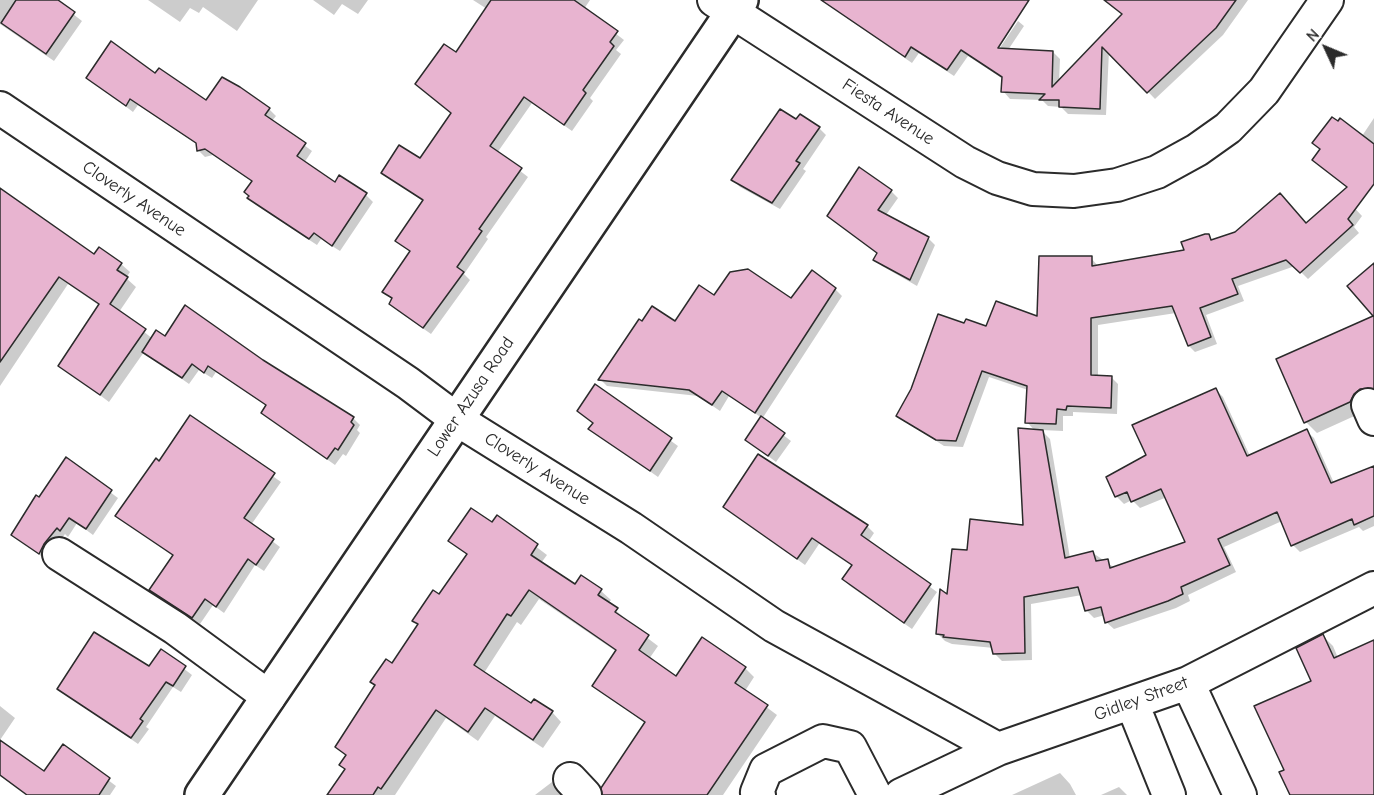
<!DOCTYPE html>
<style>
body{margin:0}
#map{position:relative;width:1374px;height:795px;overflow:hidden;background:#fff;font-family:"Comic Neue",sans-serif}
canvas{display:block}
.north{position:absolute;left:1296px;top:18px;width:60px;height:60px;-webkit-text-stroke:4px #fff;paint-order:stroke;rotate:314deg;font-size:16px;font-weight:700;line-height:24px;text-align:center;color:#2b2b2b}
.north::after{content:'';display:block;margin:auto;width:21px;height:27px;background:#2b2b2b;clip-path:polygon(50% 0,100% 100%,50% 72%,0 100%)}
</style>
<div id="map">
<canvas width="1374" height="795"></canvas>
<div class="north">N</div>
</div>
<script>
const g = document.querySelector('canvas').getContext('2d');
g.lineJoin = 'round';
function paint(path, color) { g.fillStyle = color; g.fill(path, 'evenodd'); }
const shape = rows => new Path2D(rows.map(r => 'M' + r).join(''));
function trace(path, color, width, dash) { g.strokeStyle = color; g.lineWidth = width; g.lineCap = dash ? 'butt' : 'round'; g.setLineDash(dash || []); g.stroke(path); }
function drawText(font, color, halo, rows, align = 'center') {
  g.font = font + ' "Comic Neue",sans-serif'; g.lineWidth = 4.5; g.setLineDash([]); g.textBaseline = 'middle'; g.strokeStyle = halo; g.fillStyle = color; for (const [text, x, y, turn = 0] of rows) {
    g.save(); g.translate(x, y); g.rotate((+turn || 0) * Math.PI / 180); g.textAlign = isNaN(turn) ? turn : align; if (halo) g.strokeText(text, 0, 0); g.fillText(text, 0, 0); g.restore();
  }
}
paint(shape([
 [0,0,55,0,82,21,54,61,0,24],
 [148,0,258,0,237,31,203,7,199,13,190,8,180,22],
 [313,0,368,0,358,14,342,4,334,15],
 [473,0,590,0,584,9,624,40,616,50,621,54,590,98,593,101,572,131,532,103,497,153,528,177,486,237,488,239,464,274,470,280,431,334,398,311,390,304,393,300,384,292,411,253,397,241,424,202,383,173,420,160,452,114,417,84,456,54,487,9],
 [845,0,987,0,993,53,995,55,1018,21,1024,26,1008,50,1053,52,1060,59,1059,82,1123,15,1118,11,1114,0,1248,0,1223,35,1155,99,1109,51,1106,115,1068,114,1061,107,1048,106,1042,100,1010,99,1003,91,1003,79,968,56,954,76,919,53,912,63,848,19,841,12],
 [156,75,207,102,269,109,276,116,272,121,312,151,304,163,336,184,340,177,366,195,373,202,340,251,321,239,317,245,256,205,249,198,253,182,213,155,205,157,198,150,198,145,138,105,133,112,88,78],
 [1374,118,1374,184,1362,136],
 [796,121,819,128,826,135,803,169,806,171,780,209,740,187,733,180],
 [0,190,94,256,121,264,130,272,126,278,136,287,119,312,153,339,165,338,262,361,353,418,360,425,357,430,360,433,346,456,343,454,335,465,270,419,263,412,267,406,216,372,212,378,199,370,189,384,144,352,109,402,60,365,100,306,68,284,0,386],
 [891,191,898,198,886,215,928,238,935,245,917,286,882,266,875,259,878,254,829,216],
 [1348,201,1362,216,1354,227,1359,233,1308,279,1295,266,1238,286,1244,301,1206,315,1217,344,1195,352,1188,345,1176,313,1098,325,1098,377,1111,377,1118,384,1117,414,1073,412,1073,416,1063,416,1063,431,1041,430,1050,439,1070,558,1093,553,1115,568,1188,542,1167,497,1140,508,1132,500,1124,504,1116,496,1148,456,1215,389,1223,397,1250,456,1306,431,1314,438,1334,483,1374,467,1374,526,1363,531,1359,527,1300,552,1293,545,1282,521,1224,547,1236,572,1188,595,1190,601,1176,608,1114,629,1106,622,1105,615,1094,618,1086,610,1082,595,1031,604,1032,660,1002,661,995,654,994,648,952,644,945,641,937,633,948,597,968,552,1025,527,1035,431,1027,422,1028,390,989,377,963,447,944,446,898,416,965,325,986,328,1038,319,1091,258,1098,266,1186,251,1208,236,1214,241,1306,225],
 [835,289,842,296,762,419,791,441,776,462,747,440,762,418,729,396,720,411,698,396,607,386,600,379,643,323,676,323,715,297,791,300],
 [1374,317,1374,399,1361,413,1317,433,1306,422],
 [595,386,678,446,658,477,590,429,594,424,579,411],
 [191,418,281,482,251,525,280,547,264,571,255,565,224,613,213,605,200,624,151,590,174,557,117,516,160,463],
 [66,459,118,498,93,535,77,523,68,537,65,534,46,560,13,534],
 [725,507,867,526,874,533,868,542,937,592,912,629,850,586,843,579,852,566,819,544,805,565],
 [497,517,547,555,541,563,575,586,581,577,601,591,611,600,608,604,626,619,625,621,658,646,649,659,677,678,745,668,754,677,745,691,777,715,723,795,607,795,646,724,594,685,617,652,539,599,521,625,517,622,484,673,532,705,552,712,561,722,543,748,495,716,478,741,446,718,395,795,329,795,346,770,347,757,337,747,419,625,414,621,439,596,467,555,450,541,492,524],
 [1323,636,1333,646,1338,658,1374,642,1374,795,1292,795,1286,770,1313,681],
 [161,651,192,675,181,692,173,687,146,727,149,729,138,744,59,689,149,668],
 [0,706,15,718,0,740],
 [63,746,116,786,110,795,28,795,8,779,45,773],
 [1060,773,1070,784,1076,795,1012,795],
 [552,782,563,795,535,795],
 [1119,787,1127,795,1101,795]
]), '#0003');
const building = shape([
 [16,0,58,0,75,12,46,54,1,23,16,0],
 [491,0,574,0,618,31,610,42,614,46,583,90,586,93,564,125,524,97,490,146,522,168,479,229,482,231,457,267,464,272,423,328,389,304,392,298,382,292,410,251,395,241,423,200,381,173,399,145,420,158,451,113,415,84,444,44,456,52,491,0],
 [821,0,1029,0,998,48,1053,51,1052,87,1122,14,1104,0,1236,0,1216,28,1147,93,1102,47,1100,109,1059,107,1059,100,1039,100,1045,94,1001,92,1002,77,961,50,947,70,911,47,905,57,821,0],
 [111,41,155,73,159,68,206,100,222,77,240,87,270,108,265,115,306,143,297,156,335,182,339,175,367,193,332,246,314,233,309,239,247,198,249,196,244,192,252,181,205,149,197,151,196,143,130,99,126,106,86,78,111,41],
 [780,109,796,119,800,114,820,127,796,161,800,163,772,203,731,180,780,109],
 [1332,117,1338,121,1340,118,1374,144,1374,184,1348,219,1353,225,1300,273,1286,260,1232,279,1238,294,1200,308,1211,337,1188,346,1172,306,1091,318,1091,375,1112,376,1111,408,1067,406,1066,410,1057,409,1056,424,1025,423,1027,386,982,371,956,441,936,440,896,416,911,389,938,314,964,323,966,319,986,326,996,301,1037,316,1039,256,1092,256,1092,266,1184,250,1181,242,1205,234,1209,234,1211,240,1235,232,1280,193,1306,223,1347,187,1312,160,1320,149,1312,143,1332,117],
 [859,167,892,190,878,210,929,237,910,280,873,260,877,253,827,216,859,167],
 [0,188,94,254,99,247,122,263,117,270,128,277,110,304,146,329,100,395,58,366,99,304,59,277,0,362,0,188],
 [1374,263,1374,389,1360,389,1354,394,1350,402,1304,423,1276,359,1373,316,1347,286,1374,263],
 [748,269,791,298,812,270,836,288,755,413,722,391,712,405,689,390,598,380,639,319,642,321,652,306,675,321,699,285,714,295,730,272,748,269],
 [185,305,263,360,354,417,351,422,354,425,338,450,335,448,327,459,261,413,266,405,208,366,204,373,192,364,182,378,142,352,156,330,165,336,185,305],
 [595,384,672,438,650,471,588,429,593,423,577,411,595,384],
 [1216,388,1247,456,1307,429,1331,483,1374,466,1374,516,1354,525,1352,519,1291,546,1277,512,1218,539,1230,565,1181,587,1183,594,1168,601,1105,623,1101,607,1085,611,1078,587,1024,597,1025,653,993,654,990,642,943,637,944,635,936,634,940,589,947,594,952,549,967,550,970,519,1023,525,1018,428,1043,430,1065,558,1093,551,1096,561,1108,559,1110,568,1185,542,1161,489,1131,502,1127,492,1115,497,1106,477,1146,455,1132,425,1216,388],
 [190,415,275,473,244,518,274,539,256,565,248,559,216,607,205,599,192,618,149,590,173,555,115,516,156,458,159,461,190,415],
 [761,416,785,433,768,456,745,440,761,416],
 [758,454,868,525,861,535,931,584,904,623,842,579,852,565,812,538,797,559,723,507,758,454],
 [66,457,112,490,86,529,69,518,60,531,57,528,44,544,39,554,11,535,36,495,39,497,66,457],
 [471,508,492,522,497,515,538,544,531,555,575,584,581,575,602,589,598,595,618,608,615,612,649,635,639,650,676,676,702,637,746,667,735,683,768,705,707,795,602,795,601,788,645,722,592,686,616,650,529,590,511,616,507,614,474,665,531,703,534,699,553,711,533,740,485,708,468,732,436,710,381,789,378,787,373,795,327,795,345,769,339,765,346,755,335,747,375,685,370,682,386,659,392,663,418,624,412,621,433,590,439,594,467,554,448,541,471,508],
 [94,632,149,666,161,649,186,666,173,686,166,682,140,719,143,721,131,738,57,689,94,632],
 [1323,634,1334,658,1374,640,1374,795,1290,795,1279,772,1284,770,1254,706,1311,681,1296,648,1323,634],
 [0,740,44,771,63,744,110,778,99,795,27,795,0,775,0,740]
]);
paint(building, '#e8b4d0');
trace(building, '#2b2b2b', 1.5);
const minor = shape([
 [714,0,965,162,997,178,1033,189,1074,191,1117,185,1157,172,1197,150,1228,128,1264,91,1327,0],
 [0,108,408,383,456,419,631,528,774,626,998,749],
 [1368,405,1374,419],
 [59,554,175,628,269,697],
 [1188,683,1240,795],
 [1132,703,1169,795],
 [570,779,585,795],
 [759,795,757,792,766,770,823,741,850,747,875,795],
 [901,795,998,749,1188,683,1374,588]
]);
const major = shape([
 [202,795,741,0]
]);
trace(minor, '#2b2b2b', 36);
trace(major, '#2b2b2b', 38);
trace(minor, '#fff', 32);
trace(major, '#fff', 33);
drawText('18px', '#2b2b2b', '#fff', [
 ["Fiesta Avenue",888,112,33],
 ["Cloverly Avenue",134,199,34],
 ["Lower Azusa Road",471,397,-56],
 ["Cloverly Avenue",537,469,32],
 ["Gidley Street",1141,699,-20]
]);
</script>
